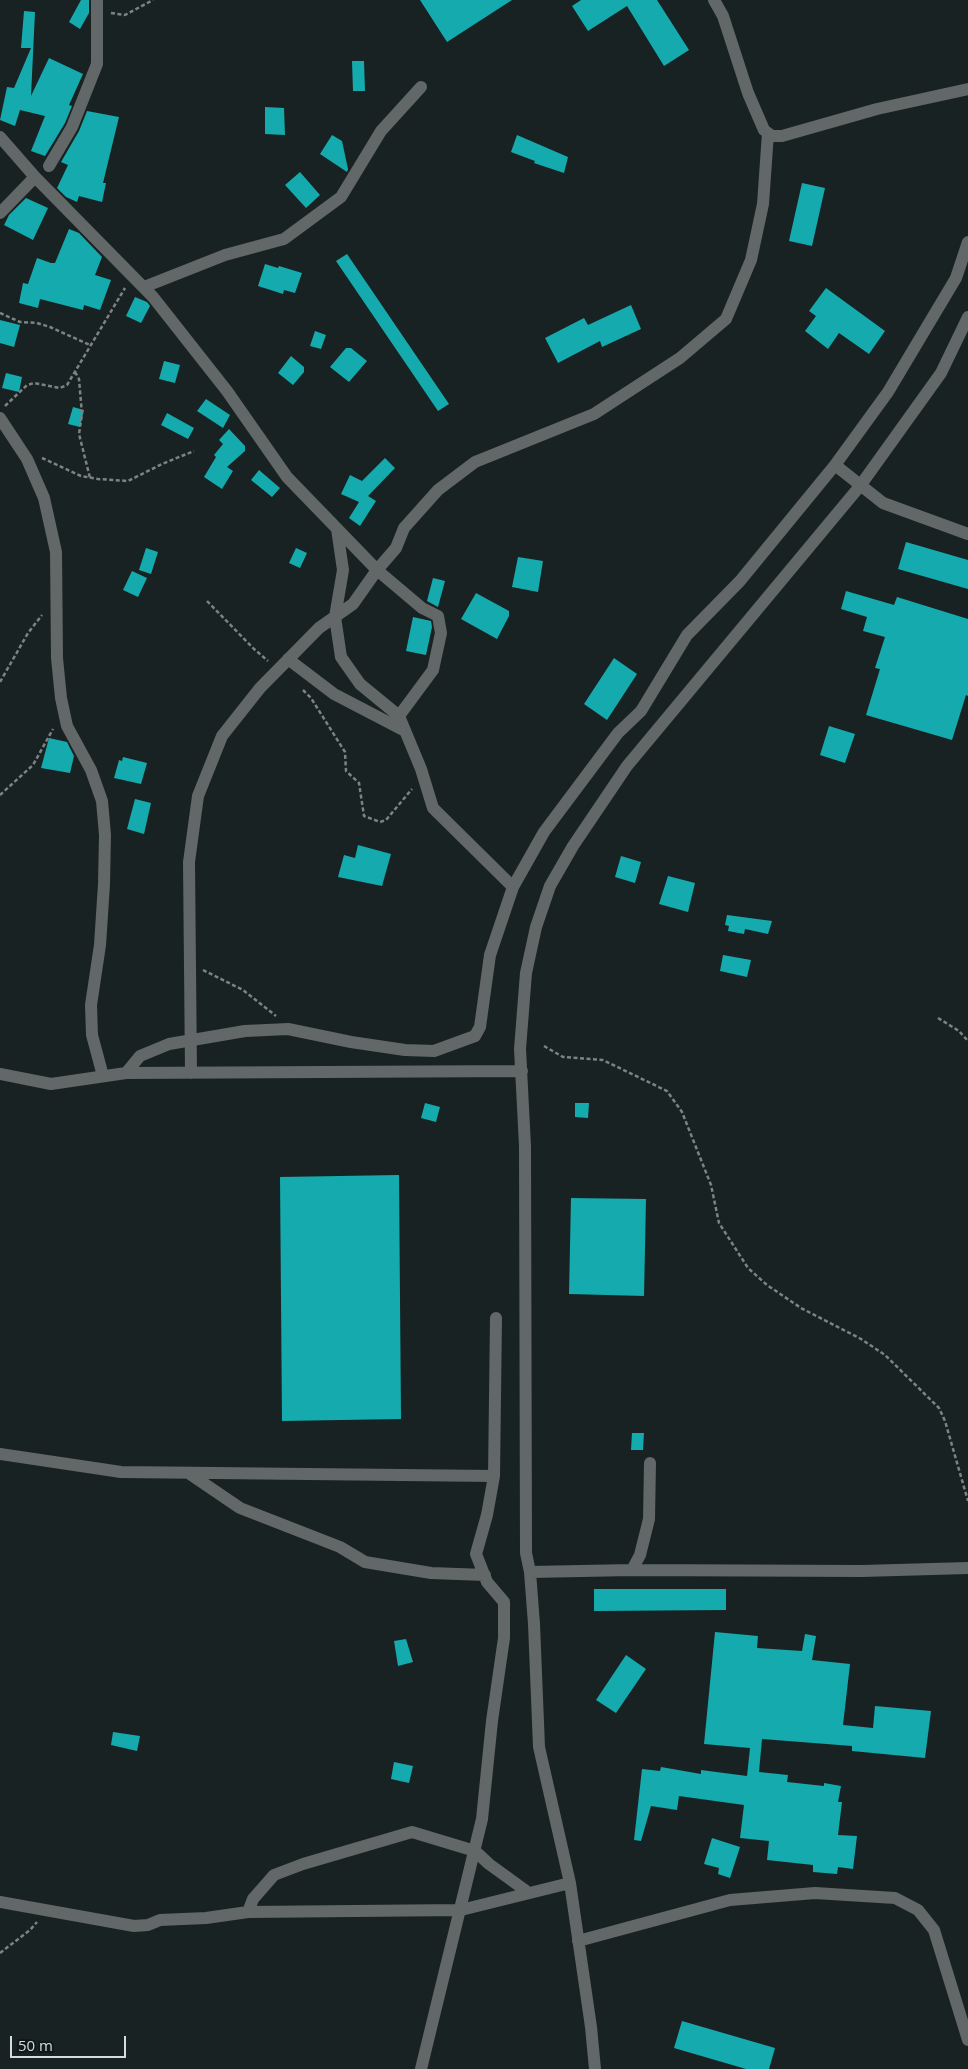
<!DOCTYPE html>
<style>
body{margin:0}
#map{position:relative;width:968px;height:2069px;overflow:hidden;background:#192222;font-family:"Open Sans",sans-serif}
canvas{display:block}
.scale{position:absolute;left:10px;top:2036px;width:116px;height:22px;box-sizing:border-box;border:2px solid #d6dcdc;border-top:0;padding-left:6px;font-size:15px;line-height:18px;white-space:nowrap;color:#d6dcdc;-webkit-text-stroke:4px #101919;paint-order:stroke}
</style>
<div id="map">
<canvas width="968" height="2069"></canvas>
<div class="scale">50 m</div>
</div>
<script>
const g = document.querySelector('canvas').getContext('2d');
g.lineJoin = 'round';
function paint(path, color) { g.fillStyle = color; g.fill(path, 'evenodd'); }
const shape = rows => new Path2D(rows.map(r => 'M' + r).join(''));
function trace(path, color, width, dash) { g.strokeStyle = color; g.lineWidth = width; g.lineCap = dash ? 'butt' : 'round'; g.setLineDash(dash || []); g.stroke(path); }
paint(shape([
 [81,0,89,0,89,13,80,29,69,22],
 [420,0,512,0,447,42],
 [581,0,657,0,689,50,664,66,627,6,588,31,572,6],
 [24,11,35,12,31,96,49,58,83,74,69,105,72,106,65,123,45,156,31,151,45,116,20,110,15,126,0,120,7,87,14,88,31,48,21,48],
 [352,61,364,61,365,91,353,91],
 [265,107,284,108,285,135,265,134],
 [87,111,119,117,103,183,106,183,102,202,79,196,77,202,66,197,57,188,68,165,61,162,79,131],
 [332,135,342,141,348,169,347,172,320,154],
 [517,135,568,157,564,173,534,163,535,161,511,152],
 [300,172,320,195,306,208,285,185],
 [802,183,825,188,812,246,789,241],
 [26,198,48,208,33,240,4,225,9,215],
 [69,229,79,233,102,257,95,275,111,280,100,310,84,305,83,310,40,299,38,308,19,303,23,283,28,284,37,258,51,263,55,263],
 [347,254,449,404,438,411,336,261],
 [265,264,278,268,279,266,302,273,295,293,284,290,283,294,258,286],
 [826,288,885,331,869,354,839,333,828,349,805,331,816,316,809,311],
 [135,297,147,302,150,306,141,323,126,316],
 [631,305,641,329,602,347,600,341,558,363,545,338,584,318,588,325],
 [0,320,20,325,14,347,0,343],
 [315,331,326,335,321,349,310,346],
 [346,348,351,348,367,361,349,382,330,367],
 [291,356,304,367,304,372,293,385,278,373],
 [164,361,180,365,175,383,159,379],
 [6,373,22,377,19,392,2,388],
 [206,399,230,415,223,428,197,411],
 [73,407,84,410,80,427,68,424],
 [167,413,194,428,188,439,161,425],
 [229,429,245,446,245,451,227,467,233,471,222,489,204,477,216,457,214,455,223,444,219,440],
 [385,458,395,468,368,496,376,501,360,526,349,518,359,502,341,494,350,475,362,481],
 [259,470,280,488,272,497,251,480],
 [906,542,968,560,968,589,898,569],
 [146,548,158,552,151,574,139,570],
 [296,548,307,553,300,568,289,563],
 [518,557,543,561,538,592,512,587],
 [132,571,147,578,138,597,123,590],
 [433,578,445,581,438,607,427,601],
 [846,591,894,605,897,597,968,619,968,696,966,695,952,740,866,715,880,669,875,668,885,637,863,631,867,617,841,609],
 [476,593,509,611,509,616,497,639,461,619],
 [413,617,431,621,432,627,426,655,406,651],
 [614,658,637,674,607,720,584,704],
 [829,726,855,734,845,763,820,755],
 [49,738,67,742,74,756,70,773,41,768],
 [123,757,147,763,141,784,114,778,119,760,122,761],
 [135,799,151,803,144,834,127,829],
 [358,845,391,854,382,886,338,877,344,855,355,858],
 [621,856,641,862,635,883,615,877],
 [668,876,695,883,688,912,659,904],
 [727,915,772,921,768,934,745,929,744,934,728,931,729,926,725,925],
 [723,955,751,960,747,977,720,971],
 [425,1103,440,1107,436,1122,421,1118],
 [575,1103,589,1103,588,1118,575,1117],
 [399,1175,401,1419,282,1421,280,1177],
 [571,1198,646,1199,644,1296,569,1294],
 [632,1433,644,1433,643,1450,631,1450],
 [594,1589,726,1589,726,1610,594,1611],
 [715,1632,758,1636,757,1648,802,1651,805,1634,816,1636,812,1660,850,1664,843,1725,873,1728,875,1706,931,1711,925,1758,852,1751,852,1746,762,1739,759,1772,788,1775,787,1782,824,1786,824,1783,841,1786,838,1802,842,1802,838,1835,857,1836,853,1869,838,1867,837,1874,813,1872,813,1865,767,1860,769,1841,740,1838,744,1805,679,1796,677,1810,651,1806,641,1841,634,1840,642,1769,660,1771,661,1767,701,1774,701,1770,747,1776,750,1748,704,1744],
 [406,1639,413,1662,398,1666,394,1641],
 [626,1655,646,1669,616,1713,596,1700],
 [113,1732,140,1736,137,1751,111,1745],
 [394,1762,413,1766,409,1783,391,1779],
 [712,1838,740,1847,730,1878,718,1874,719,1868,704,1864],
 [682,2021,775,2048,769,2069,746,2069,674,2048]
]), '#15aaad');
trace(shape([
 [111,13,125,15,153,0],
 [0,313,20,322,37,323,50,327,90,345],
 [75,372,79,379,82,414,79,434,90,478],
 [5,406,27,385,34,383,60,388,67,385,125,288],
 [42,458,81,476,98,479,128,481,162,464,194,451],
 [207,601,254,649,268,661],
 [0,682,28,633,42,615],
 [303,690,311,698,345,752,346,771,359,783,364,816,380,822,386,820,412,789],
 [0,795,33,765,53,729],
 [203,970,243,990,276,1016],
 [938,1018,959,1031,968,1041],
 [544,1046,563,1057,603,1060,667,1091,682,1112,711,1185,719,1223,748,1268,767,1285,801,1308,861,1339,885,1355,939,1408,945,1421,968,1501],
 [0,1953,30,1930,37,1922]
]), '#7c8383', 2.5, [4, 2.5]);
trace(shape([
 [714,0,723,16,748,93,764,130,772,136,782,136,877,109,968,89],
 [0,137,35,177,153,297,227,391,287,477,377,570,353,604,319,628,260,688,222,736,198,796,189,862,191,1073],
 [49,166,72,127,97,64,97,0],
 [0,213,35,177],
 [144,287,225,255,284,239,341,197,381,131,421,87],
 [0,418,27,459,44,498,56,552,57,658,61,698,67,726,91,770,102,801,105,835,104,884,100,945,91,1005,92,1035,103,1076],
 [835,465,883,503,968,534],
 [337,529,343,570,335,617,341,657,360,684,399,716],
 [288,659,334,694,405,731],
 [513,887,544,832,618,733,641,711,687,635,740,581,835,465,888,392,956,278,968,242],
 [126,1073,140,1056,169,1044,245,1031,288,1029,351,1042,405,1050,434,1051,475,1036,480,1027,490,955,513,887,433,808,421,769,399,716,433,670,441,633,438,616,422,608,377,570,396,548,404,528,438,490,475,462,594,414,680,358,726,319,751,260,763,204,768,133],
 [0,1074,51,1084,126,1073,522,1071],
 [0,1454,121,1472,494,1476,496,1318],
 [190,1474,240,1508,340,1547,365,1562,431,1573,485,1575],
 [632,1570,640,1555,649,1519,650,1463],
 [530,1572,632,1570,862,1571,968,1568],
 [0,1902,134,1926,148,1925,160,1920,206,1918,248,1912,461,1910,570,1883],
 [248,1912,253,1899,274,1875,303,1864,412,1832,475,1851,489,1864,529,1893],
 [578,1941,730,1900,815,1893,895,1898,918,1910,934,1930,968,2040],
 [421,2069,482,1819,492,1721,504,1638,504,1602,487,1582,476,1554,487,1515,494,1476],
 [595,2069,591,2027,570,1883,539,1747,534,1624,530,1572,526,1553,525,1146,520,1049,526,973,536,927,550,886,573,846,627,766,860,486,941,373,968,317]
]), '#626767', 12);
</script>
